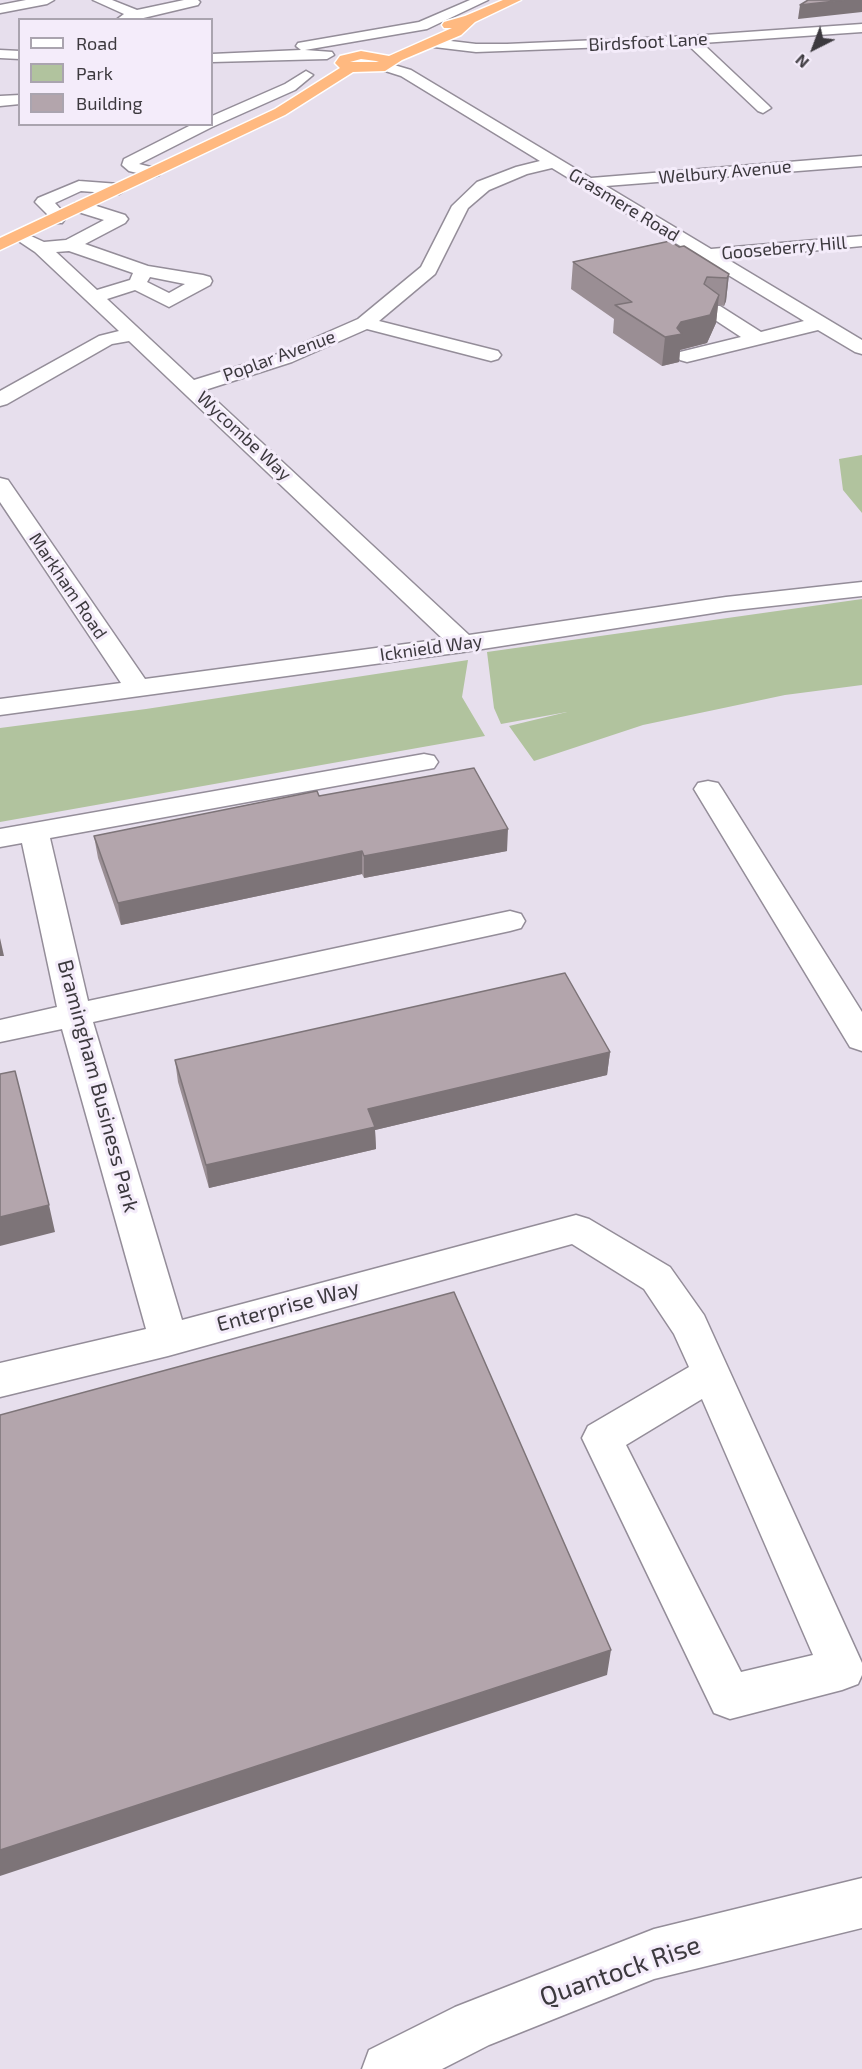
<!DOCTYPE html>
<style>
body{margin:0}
#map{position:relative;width:862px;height:2069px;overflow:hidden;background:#e7dfed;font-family:"Exo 2",sans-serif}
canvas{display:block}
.legend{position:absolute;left:18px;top:18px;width:195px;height:108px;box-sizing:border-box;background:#f4ecfa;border:2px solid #aaa4af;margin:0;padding:8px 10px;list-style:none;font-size:18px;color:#3c393e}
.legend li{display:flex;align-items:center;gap:12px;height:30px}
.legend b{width:30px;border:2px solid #aaa4af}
.north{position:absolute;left:784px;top:18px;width:60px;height:60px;-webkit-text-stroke:4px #f4ecfa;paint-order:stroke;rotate:222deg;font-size:16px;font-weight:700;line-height:24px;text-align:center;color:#3c393e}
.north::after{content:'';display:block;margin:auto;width:21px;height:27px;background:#3c393e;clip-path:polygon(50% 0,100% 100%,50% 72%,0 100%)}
</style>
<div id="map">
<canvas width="862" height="2069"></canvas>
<ul class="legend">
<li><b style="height:8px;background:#fff"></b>Road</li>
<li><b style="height:16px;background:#b1c39e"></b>Park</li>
<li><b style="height:16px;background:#b3a5ac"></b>Building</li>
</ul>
<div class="north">N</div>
</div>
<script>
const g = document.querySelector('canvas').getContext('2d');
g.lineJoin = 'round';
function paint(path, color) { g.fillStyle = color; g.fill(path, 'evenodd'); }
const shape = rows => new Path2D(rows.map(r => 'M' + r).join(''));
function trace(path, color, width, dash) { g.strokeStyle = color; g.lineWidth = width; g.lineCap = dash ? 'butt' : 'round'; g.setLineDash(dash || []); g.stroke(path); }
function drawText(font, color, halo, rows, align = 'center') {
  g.font = font + ' "Exo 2",sans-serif'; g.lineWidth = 6; g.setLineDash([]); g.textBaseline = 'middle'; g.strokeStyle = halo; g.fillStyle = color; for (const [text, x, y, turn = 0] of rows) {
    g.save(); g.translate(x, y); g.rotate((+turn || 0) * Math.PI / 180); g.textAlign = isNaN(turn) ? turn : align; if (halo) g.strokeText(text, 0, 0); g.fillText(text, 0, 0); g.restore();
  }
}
paint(shape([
 [862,455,862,513,843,490,839,459],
 [862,599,862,685,785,695,643,725,534,761,509,726,567,712,501,724,494,708,487,652],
 [468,660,462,697,485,736,0,822,0,728,146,709]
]), '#b1c39e');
const minor = shape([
 [26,0,54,0,47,4,0,13,0,5,26,0],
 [93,0,112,0,137,10,184,0,198,0,200,2,198,5,135,20,116,20,124,14,93,0],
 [470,0,488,0,427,29,305,50,332,52,334,55,327,59,212,62,212,54,301,50,296,46,298,43,419,22,470,0],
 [862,24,862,32,702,43,768,105,771,108,763,113,758,111,687,44,476,52,434,47,427,43,434,39,476,44,507,44,690,36,862,24],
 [0,50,20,51,20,59,0,58,0,50],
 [384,62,411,70,591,178,862,156,862,166,606,186,711,249,862,236,862,246,727,259,862,340,862,354,855,352,818,330,687,362,680,360,677,356,680,352,741,337,706,314,703,310,706,306,720,306,761,332,804,321,552,168,527,174,489,190,468,208,435,274,379,321,498,351,501,355,498,359,491,361,367,329,292,362,205,390,469,635,726,597,862,582,862,596,726,611,463,652,0,715,0,699,121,683,0,502,0,478,8,480,145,679,443,639,129,341,112,344,7,404,0,406,0,391,99,336,119,331,35,252,11,236,14,232,20,231,44,242,66,240,104,220,75,211,72,207,75,203,87,203,125,215,128,219,125,223,85,244,148,266,203,275,210,277,212,281,210,285,169,307,135,290,107,299,194,380,278,354,358,319,421,267,452,206,477,182,516,167,540,161,401,76,379,69,377,66,379,63,384,62],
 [69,251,133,273,130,280,97,290,56,252,69,251],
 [150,277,185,284,169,293,147,282,150,277],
 [306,71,313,75,295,90,212,127,139,164,159,169,161,172,159,175,153,177,129,171,122,165,124,159,193,124,212,124,212,116,285,84,306,71],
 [20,95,20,104,0,106,0,96,20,95],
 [79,181,119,184,127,189,119,194,81,191,55,203,64,213,65,219,62,223,50,223,47,214,35,202,38,198,79,181],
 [424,754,434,756,438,762,434,768,50,838,88,1001,510,911,521,914,525,921,521,928,510,931,93,1022,182,1320,576,1215,589,1219,670,1267,704,1315,862,1663,862,1675,858,1684,842,1690,730,1719,714,1713,582,1438,588,1426,689,1367,674,1334,644,1289,572,1244,168,1356,0,1397,0,1363,146,1329,62,1029,0,1042,0,1020,57,1007,22,843,0,847,0,829,424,754],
 [702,1399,813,1655,741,1672,626,1445,702,1399],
 [708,781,718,783,722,789,862,1012,862,1051,850,1047,694,789,698,783,708,781],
 [862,1878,862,1928,654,1979,489,2045,442,2069,362,2069,369,2050,455,2007,654,1929,862,1878]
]);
const highway = shape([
 [503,0,521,0,475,22,461,35,402,60,385,71,353,72,285,115,0,250,0,238,275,109,340,68,335,63,340,56,361,51,389,56,452,28,444,28,442,25,444,22,465,16,503,0],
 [361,59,376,61,379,62,350,62,361,59]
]);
trace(minor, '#948d99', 3);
trace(highway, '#fff', 3);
paint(minor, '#fff');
paint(highway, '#ffb980');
paint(shape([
 [679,247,729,274,726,301,724,306,718,305,716,323,707,343,680,350,679,362,662,366,613,333,614,319,571,289,573,262],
 [319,796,507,851,364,878,362,874,121,925,98,858,94,836],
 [610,1052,607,1075,375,1130,376,1149,209,1188,178,1082,175,1060]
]), '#9a8e94');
paint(shape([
 [844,0,862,0,862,12,798,19,800,5],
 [729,274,726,301,724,306,727,278],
 [719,295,716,323,707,343,680,350,679,362,662,366,665,337,677,328,681,322],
 [508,829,507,851,364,878,364,856],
 [362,851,362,874,121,925,118,903],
 [0,938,4,956,0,956],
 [610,1052,607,1075,375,1130,376,1149,209,1188,206,1165,368,1109],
 [49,1205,55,1232,0,1246,0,1217],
 [611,1650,607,1675,0,1876,0,1850]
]), '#7d7478');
const building = shape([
 [808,0,844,0,800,5,808,0],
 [670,241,679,247,684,246,729,274,727,278,707,277,704,284,719,295,710,315,681,322,677,328,682,334,665,337,615,305,632,302,573,262,670,241],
 [474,768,508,829,364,856,362,851,118,903,94,836,317,791,319,796,474,768],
 [565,973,610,1052,368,1109,375,1127,206,1165,175,1060,565,973],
 [15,1071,49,1205,0,1217,0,1074,15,1071],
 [454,1292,611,1650,0,1850,0,1415,454,1292]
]);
paint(building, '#b3a5ac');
trace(building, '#7d7478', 1.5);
drawText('18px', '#3c393e', '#f4ecfa', [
 ["Birdsfoot Lane",648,42,-3],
 ["Welbury Avenue",725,172,-5],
 ["Grasmere Road",624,205,31],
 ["Gooseberry Hill",784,248,-5],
 ["Poplar Avenue",279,356,-20],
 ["Wycombe Way",244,436,43],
 ["Markham Road",68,586,56],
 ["Icknield Way",431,648,-8]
]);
drawText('21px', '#3c393e', '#f4ecfa', [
 ["Bramingham Business Park",98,1086,75],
 ["Enterprise Way",288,1306,-15]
]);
drawText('26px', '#3c393e', '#f4ecfa', [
 ["Quantock Rise",620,1971,-19]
]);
</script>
